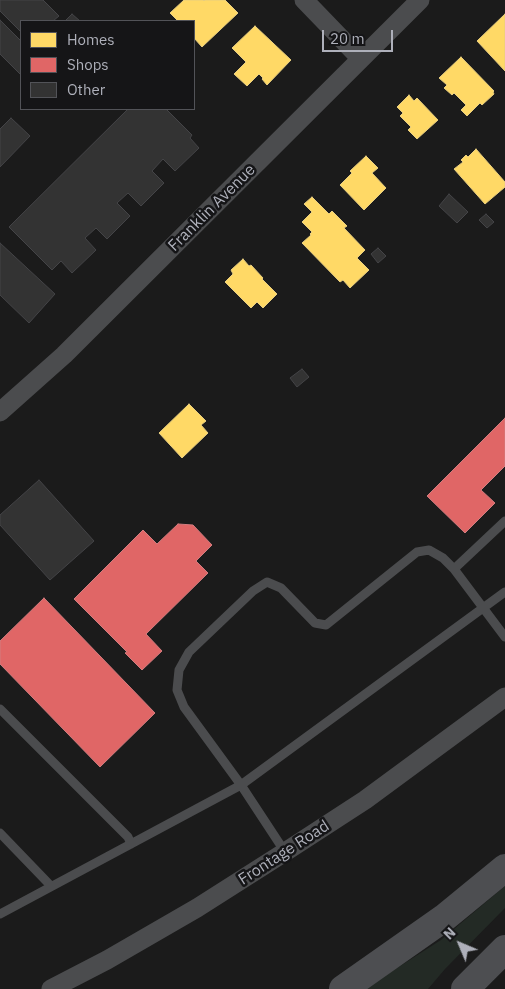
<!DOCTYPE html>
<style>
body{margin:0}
#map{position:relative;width:505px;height:989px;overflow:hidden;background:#1b1b1b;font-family:"IBM Plex Sans",sans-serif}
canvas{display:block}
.legend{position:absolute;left:20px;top:20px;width:175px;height:90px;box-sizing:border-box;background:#151517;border:1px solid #525358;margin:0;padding:6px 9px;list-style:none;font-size:15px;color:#aeb0ba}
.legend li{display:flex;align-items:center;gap:10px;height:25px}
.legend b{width:25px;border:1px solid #525358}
.north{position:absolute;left:435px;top:919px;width:50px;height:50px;-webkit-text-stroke:4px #151517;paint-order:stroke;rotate:315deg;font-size:14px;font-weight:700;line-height:20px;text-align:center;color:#aeb0ba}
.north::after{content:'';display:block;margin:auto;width:18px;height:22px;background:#aeb0ba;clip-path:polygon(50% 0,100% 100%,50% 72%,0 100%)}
.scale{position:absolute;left:322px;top:30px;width:71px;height:22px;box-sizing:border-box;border:2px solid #aeb0ba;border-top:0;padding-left:6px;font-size:15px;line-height:18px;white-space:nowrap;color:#aeb0ba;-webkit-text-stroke:4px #151517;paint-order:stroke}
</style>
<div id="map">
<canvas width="505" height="989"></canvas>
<ul class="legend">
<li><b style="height:14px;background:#ffd966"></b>Homes</li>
<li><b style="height:14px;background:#e06666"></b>Shops</li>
<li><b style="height:14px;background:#333"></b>Other</li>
</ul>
<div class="north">N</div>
<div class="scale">20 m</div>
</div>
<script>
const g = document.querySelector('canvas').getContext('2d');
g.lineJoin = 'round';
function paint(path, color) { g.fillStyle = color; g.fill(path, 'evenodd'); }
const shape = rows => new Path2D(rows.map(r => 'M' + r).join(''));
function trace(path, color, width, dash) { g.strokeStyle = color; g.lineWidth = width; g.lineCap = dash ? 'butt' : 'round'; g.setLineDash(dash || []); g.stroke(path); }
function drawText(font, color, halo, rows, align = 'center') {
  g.font = font + ' "IBM Plex Sans",sans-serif'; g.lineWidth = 5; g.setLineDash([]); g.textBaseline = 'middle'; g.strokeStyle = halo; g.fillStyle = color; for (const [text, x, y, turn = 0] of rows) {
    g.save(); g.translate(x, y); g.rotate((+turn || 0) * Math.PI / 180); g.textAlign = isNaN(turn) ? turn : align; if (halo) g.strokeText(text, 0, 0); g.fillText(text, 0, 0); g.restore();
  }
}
paint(shape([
 [505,886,505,908,445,969,428,989,364,989,441,940]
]), '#232a25');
const homes = shape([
 [184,0,203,0,204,1,205,0,225,0,238,13,202,47,194,38,194,21,178,21,170,13,184,0],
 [505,14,505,71,477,41,505,14],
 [255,26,291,60,267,85,262,79,263,78,259,74,247,86,234,74,246,62,232,48,255,26],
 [461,57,494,91,493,92,494,94,482,105,480,103,467,116,461,110,466,105,454,93,452,95,444,88,447,85,439,78,461,57],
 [409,95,414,101,417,98,438,120,417,139,408,130,411,127,400,116,403,113,397,107,409,95],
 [476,149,505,182,505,187,485,204,454,169,463,162,461,160,466,155,468,157,476,149],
 [366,156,378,168,372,173,386,188,364,210,340,185,352,173,350,171,366,156],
 [312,197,329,214,332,211,347,226,344,228,365,250,357,258,369,270,350,288,343,280,340,282,302,243,311,235,310,234,312,232,302,222,312,212,304,204,312,197],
 [243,259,249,266,251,265,263,278,262,279,277,294,263,308,257,302,251,308,225,282,233,274,231,270,243,259],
 [189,404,206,421,201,425,208,433,182,458,159,433,189,404]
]);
paint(homes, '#ffd966');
trace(homes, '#e7cd7f', 1);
const shops = shape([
 [505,418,505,466,481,490,495,503,465,533,427,496,505,418],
 [178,524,193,525,212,545,196,561,208,573,146,634,162,651,142,670,125,653,127,652,74,599,143,530,157,544,178,524],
 [44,598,155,713,100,767,0,664,0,641,44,598]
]);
paint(shops, '#e06666');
trace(shops, '#d17c7f', 1);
const building = shape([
 [0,0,43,0,59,16,53,21,21,21,21,32,0,11,0,0],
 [72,14,80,21,65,21,72,14],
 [0,20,21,41,21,75,0,54,0,20],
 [128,109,166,109,192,135,190,138,199,148,175,171,163,159,152,171,164,183,141,206,128,193,117,203,130,216,107,239,96,228,85,238,96,250,72,273,61,261,52,270,9,227,128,109],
 [11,118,30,136,0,167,0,129,11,118],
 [449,194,468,212,457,223,439,206,449,194],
 [486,214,494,222,487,228,479,220,486,214],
 [0,243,55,294,29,323,0,295,0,243],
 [378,248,386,256,378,263,371,254,378,248],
 [302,369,309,377,297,387,290,378,302,369],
 [39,480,94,541,50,580,0,525,0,515,39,480]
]);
paint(building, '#333');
trace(building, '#444447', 1);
trace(shape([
 [454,569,505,521],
 [0,709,128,837,131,844],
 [0,833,51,886],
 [285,852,241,785,184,707,177,690,179,670,189,652,253,591,267,582,281,588,315,623,326,625,417,552,429,550,443,558,454,569,505,637],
 [0,914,241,785,505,592]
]), '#4b4c4e', 9);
trace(shape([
 [304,0,361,59],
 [0,412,64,355,420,0],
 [51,989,107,960,197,908,285,852,365,800,505,697]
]), '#4b4c4e', 19);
trace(shape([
 [343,989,444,918,505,868],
 [465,989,505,949]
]), '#4d4e51', 28);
drawText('16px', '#aeb0ba', '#151517', [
 ["Franklin Avenue",212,208,-45],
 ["Frontage Road",284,853,-33]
]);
</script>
